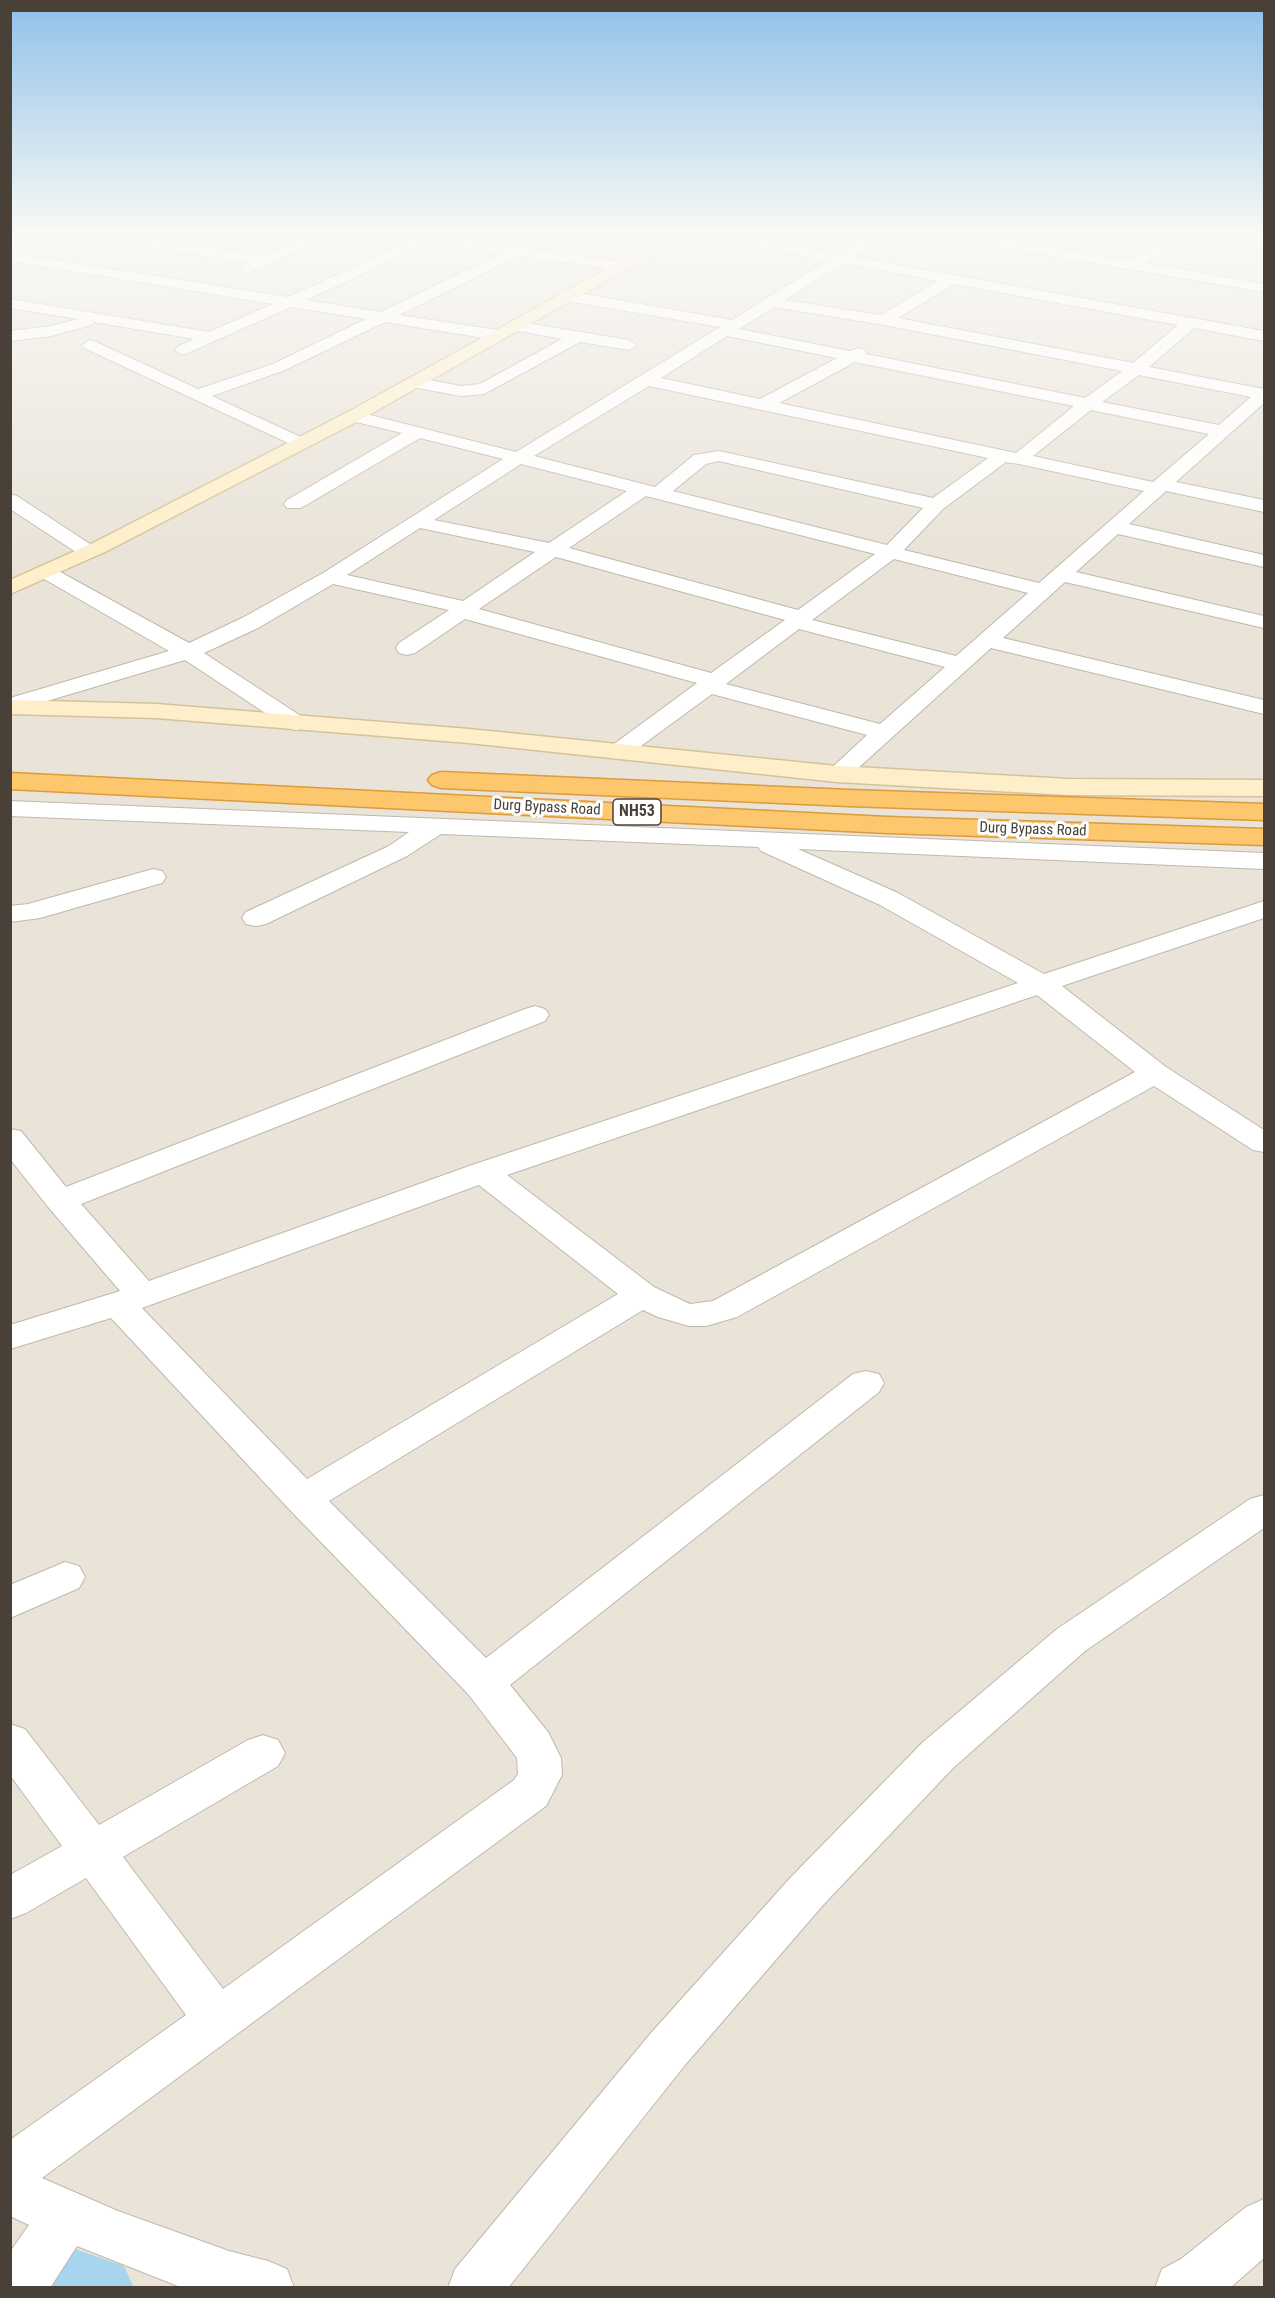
<!DOCTYPE html>
<style>
body{margin:0}
#map{position:relative;width:1275px;height:2298px;overflow:hidden;background:#f5f1ea;font-family:"Roboto Condensed",sans-serif}
canvas{display:block}
.frame{position:absolute;inset:0;border:12px solid #494138;pointer-events:none}
</style>
<div id="map">
<canvas width="1275" height="2298"></canvas>
<div class="frame"></div>
</div>
<script>
const g = document.querySelector('canvas').getContext('2d');
g.lineJoin = 'round';
function paint(path, color) { g.fillStyle = color; g.fill(path, 'evenodd'); }
const shape = rows => new Path2D(rows.map(r => 'M' + r).join(''));
function trace(path, color, width, dash) { g.strokeStyle = color; g.lineWidth = width; g.lineCap = dash ? 'butt' : 'round'; g.setLineDash(dash || []); g.stroke(path); }
function drawText(font, color, halo, rows, align = 'center') {
  g.font = font + ' "Roboto Condensed",sans-serif'; g.lineWidth = 6; g.setLineDash([]); g.textBaseline = 'middle'; g.strokeStyle = halo; g.fillStyle = color; for (const [text, x, y, turn = 0] of rows) {
    g.save(); g.translate(x, y); g.rotate((+turn || 0) * Math.PI / 180); g.textAlign = isNaN(turn) ? turn : align; if (halo) g.strokeText(text, 0, 0); g.fillText(text, 0, 0); g.restore();
  }
}
paint(shape([
 [11,234,1264,234,1264,2287,11,2287]
]), '#e9e3d8');
paint(shape([
 [58,2243,124,2266,134,2288,32,2288,26,2275,36,2253,58,2243]
]), '#a7d5f0');
const street = shape([
 [314,234,333,234,248,273,241,269,250,263,132,245,125,241,132,237,264,256,314,234],
 [402,234,426,234,518,247,621,262,628,266,621,270,519,256,399,315,497,330,505,335,503,338,497,340,385,322,285,370,212,396,305,439,308,443,305,447,299,448,84,348,82,345,90,340,96,342,198,389,273,364,366,319,291,307,183,355,175,350,177,347,194,339,94,322,92,325,51,336,10,341,10,331,51,326,78,319,10,308,10,299,209,332,273,304,10,261,10,253,288,297,412,241,403,239,402,234],
 [430,243,502,253,381,312,306,300,430,243],
 [700,234,732,234,838,254,870,234,887,234,854,257,1264,331,1264,341,1194,328,1149,367,1264,389,1264,403,1176,482,1264,500,1264,512,1166,491,1129,524,1264,555,1264,567,1118,534,1076,572,1264,616,1264,628,1065,582,1003,638,1264,700,1264,714,991,648,846,779,837,781,828,779,825,774,867,735,712,694,626,757,618,759,610,757,606,752,610,747,697,683,465,619,415,653,407,655,399,653,396,648,399,643,449,610,333,584,258,628,204,653,304,718,308,723,304,728,296,730,288,728,185,660,10,712,10,698,169,651,39,576,36,572,39,568,53,568,189,643,242,618,323,573,503,459,420,438,301,508,287,508,284,504,287,500,402,433,348,420,345,416,348,412,354,411,516,452,720,327,567,301,562,299,559,296,562,293,567,291,732,320,828,260,707,238,700,234],
 [843,263,938,281,881,315,785,300,843,263],
 [954,284,1178,325,1133,363,898,318,954,284],
 [774,307,884,325,1122,371,1085,398,866,354,865,350,859,348,850,351,739,329,774,307],
 [727,336,837,358,760,399,661,378,727,336],
 [855,362,1074,406,1016,453,779,403,855,362],
 [1139,375,1251,397,1219,425,1102,402,1139,375],
 [649,386,988,458,933,498,719,451,694,455,655,487,534,456,649,386],
 [1091,410,1209,434,1153,482,1033,456,1091,410],
 [719,461,923,508,887,545,673,491,706,464,719,461],
 [1006,462,1019,464,1144,491,1039,583,904,550,943,509,1006,462],
 [521,464,627,491,549,543,434,520,521,464],
 [646,496,875,554,798,610,569,548,646,496],
 [420,528,535,552,463,601,347,575,420,528],
 [556,557,785,620,711,673,479,609,556,557],
 [894,559,1028,593,956,656,812,620,894,559],
 [799,629,945,667,880,724,726,684,799,629],
 [938,234,972,234,1129,261,1176,234,1194,234,1145,263,1264,284,1264,292,945,238,938,234],
 [514,321,629,340,637,345,629,350,580,342,484,394,461,396,407,386,405,382,413,377,461,386,480,384,562,339,508,329,506,326,514,321],
 [10,494,17,496,96,548,99,552,96,556,82,556,10,509,10,494],
 [10,801,1264,853,1264,869,798,849,898,893,1044,974,1264,901,1264,918,1062,986,1166,1067,1264,1130,1264,1152,1253,1150,1154,1086,737,1317,706,1326,689,1326,658,1317,643,1310,329,1501,486,1658,853,1374,866,1371,879,1374,884,1383,879,1392,510,1685,548,1732,561,1758,562,1775,546,1806,42,2178,118,2211,229,2251,268,2261,287,2269,294,2288,183,2288,77,2246,50,2288,10,2288,10,2252,29,2225,10,2216,10,2140,186,2015,86,1878,26,1913,10,1919,10,1875,62,1846,10,1775,10,1724,25,1729,99,1825,248,1740,263,1735,278,1740,285,1753,278,1766,123,1857,223,1989,514,1780,518,1774,517,1758,469,1695,289,1509,111,1318,10,1349,10,1325,120,1291,49,1208,10,1159,10,1129,21,1131,66,1187,525,1009,535,1006,545,1009,549,1015,545,1021,81,1204,149,1281,472,1165,1018,983,880,905,761,851,758,847,441,834,407,856,266,924,256,926,246,924,242,918,246,912,389,846,409,832,10,816,10,801],
 [1037,995,1135,1072,713,1301,690,1304,654,1287,507,1175,1037,995],
 [479,1185,618,1294,307,1479,142,1308,479,1185],
 [153,869,162,871,166,877,162,883,40,918,10,922,10,906,28,904,153,869],
 [1264,1495,1264,1528,1085,1651,953,1768,824,1904,685,2065,508,2288,448,2288,455,2269,651,2033,792,1876,923,1742,1057,1629,1250,1499,1264,1495],
 [65,1562,79,1566,85,1577,79,1588,10,1618,10,1585,65,1562],
 [1264,2199,1264,2258,1230,2288,1155,2288,1162,2269,1181,2259,1246,2207,1264,2199]
]);
const secondary = shape([
 [670,234,689,234,360,420,107,551,10,594,10,580,93,543,348,412,670,234],
 [10,700,156,704,469,729,837,766,1068,779,1264,780,1264,796,1068,795,837,782,469,743,156,718,10,714,10,700]
]);
const highway = shape([
 [441,772,849,790,1264,804,1264,820,849,806,441,788,432,785,428,780,432,775,441,772],
 [10,773,887,817,1264,829,1264,845,887,833,10,789,10,773]
]);
trace(street, '#c0b8ac', 2);
trace(secondary, '#d4c29a', 3);
trace(highway, '#dc9b3c', 3);
paint(street, '#fff');
paint(secondary, '#feefca');
paint(highway, '#fcc76d');
const sky = g.createLinearGradient(0, 0, 0, 556);
sky.addColorStop(0, '#8ec1eb');
sky.addColorStop(0.42, '#faf9f6');
sky.addColorStop(1, '#faf9f600');
g.fillStyle = sky;
g.fillRect(0, 0, 1275, 556);
drawText('15px', '#494138', '#fff', [
 ["Durg Bypass Road",547,808,3],
 ["Durg Bypass Road",1033,830,2]
]);
for (const [x, y, w] of [
 [637,812,48]
]) { const box = new Path2D(); box.roundRect(x - w / 2, y - 13, w, 26, 4.5); g.fillStyle = '#fff'; g.fill(box); trace(box, '#494138', 1.5); }
drawText('bold 16px', '#494138', null, [
 ["NH53",637,812]
]);
</script>
